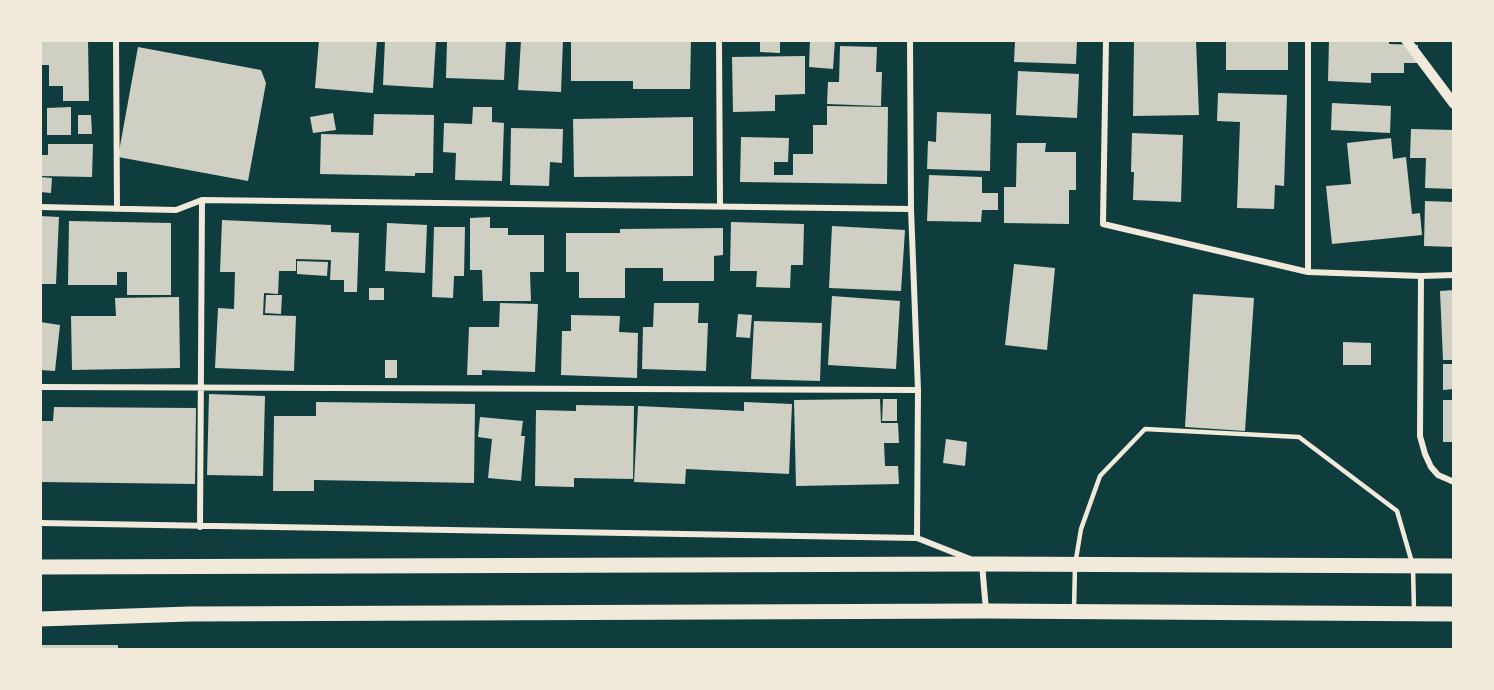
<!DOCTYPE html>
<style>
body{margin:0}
#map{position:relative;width:1494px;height:690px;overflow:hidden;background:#0f3d3e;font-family:"Open Sans",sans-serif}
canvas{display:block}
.frame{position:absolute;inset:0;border:42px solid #f1e9da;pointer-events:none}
</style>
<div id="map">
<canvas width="1494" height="690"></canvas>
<div class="frame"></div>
</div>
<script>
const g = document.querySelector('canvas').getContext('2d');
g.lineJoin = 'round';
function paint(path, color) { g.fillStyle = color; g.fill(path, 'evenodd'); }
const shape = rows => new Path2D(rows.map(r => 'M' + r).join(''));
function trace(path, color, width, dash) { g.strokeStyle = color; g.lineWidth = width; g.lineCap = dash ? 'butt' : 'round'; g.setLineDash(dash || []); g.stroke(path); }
paint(shape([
 [40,40,88,40,89,101,63,101,63,86,49,86,49,65,40,65],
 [319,40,377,40,373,93,315,88],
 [385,40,436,40,433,88,383,85],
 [447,40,506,40,504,80,446,78],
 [521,40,563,40,561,92,518,90],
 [571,40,691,40,690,89,633,89,633,81,571,81],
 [760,40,780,40,780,53,760,52],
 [810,40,835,40,833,69,809,67],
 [1015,40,1077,40,1076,64,1014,62],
 [1134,40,1196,40,1199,115,1133,116],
 [1226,40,1288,40,1288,70,1226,70],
 [1329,40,1389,40,1389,44,1418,45,1417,63,1404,63,1404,73,1371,73,1371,83,1328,81],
 [840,46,877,47,876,72,882,72,881,106,827,104,828,82,839,82],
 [138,47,261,70,266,83,248,181,118,157],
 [805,56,805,94,775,95,775,111,733,112,732,57],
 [1018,71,1079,74,1077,118,1016,115],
 [1218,93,1287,95,1284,186,1275,185,1274,209,1237,208,1240,122,1217,121],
 [1332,103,1391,106,1390,133,1331,130],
 [827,106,888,107,887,184,740,182,741,137,789,138,788,162,774,162,774,175,793,175,793,154,813,154,813,125,827,125],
 [71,107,71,135,47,135,47,108],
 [473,107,492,107,492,122,504,123,502,181,455,180,456,153,443,152,444,123,472,124],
 [937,112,991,114,990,171,927,169,928,141,936,142],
 [333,113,336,130,313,133,310,117],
 [374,114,434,115,433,173,415,173,415,176,320,174,321,134,373,135],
 [78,115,91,115,92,134,78,134],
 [693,117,693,176,574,177,573,119],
 [511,128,563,129,562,163,550,162,549,186,510,185],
 [1411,129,1454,130,1454,189,1425,188,1426,158,1410,158],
 [1132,133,1183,135,1181,202,1133,200,1134,172,1131,172],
 [1391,138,1393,159,1406,157,1412,214,1420,213,1422,235,1332,244,1326,186,1351,184,1347,143],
 [1017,143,1046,143,1045,152,1076,152,1076,190,1069,190,1069,224,1004,223,1004,187,1016,187],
 [48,144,93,144,92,177,40,176,40,155,48,155],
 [929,175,982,177,982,193,998,193,998,210,982,210,981,222,927,221],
 [40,177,52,178,51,193,40,192],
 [1425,201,1454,202,1454,247,1424,246],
 [40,216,59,217,56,284,40,284],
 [490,217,490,228,508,228,508,235,544,235,544,272,530,272,531,301,483,301,482,270,470,270,470,218],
 [222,220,331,225,331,232,359,233,357,292,344,292,344,280,330,280,331,260,296,259,296,271,279,271,278,294,264,293,263,315,296,316,294,371,215,368,218,308,234,309,235,272,220,272],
 [69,221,171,223,171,295,127,295,127,272,117,272,117,285,68,285],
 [731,222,804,224,803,265,791,265,790,288,756,287,757,271,730,271],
 [387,223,427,225,425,273,385,271],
 [832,226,905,230,901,291,829,288],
 [434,227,465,227,464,276,454,276,453,298,432,297],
 [723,228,723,255,714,256,714,281,663,281,663,268,625,268,625,298,579,298,579,272,566,272,566,233,620,233,620,229],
 [297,261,328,262,327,276,297,274],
 [1014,264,1055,268,1047,350,1005,345],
 [369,288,384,288,384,300,369,300],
 [1454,290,1454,360,1443,360,1440,291],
 [1193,294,1254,298,1245,431,1185,427],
 [266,295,282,295,281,314,265,313],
 [832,296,900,301,896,369,828,365],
 [179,297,180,368,72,370,71,316,116,316,115,298],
 [500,303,538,304,535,372,482,370,482,375,467,375,469,327,499,327],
 [654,303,699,303,698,323,708,323,706,371,642,369,643,327,653,327],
 [738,314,752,315,750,338,736,337],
 [571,315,620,316,619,332,638,333,637,378,561,375,562,331,571,331],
 [754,321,822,323,820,381,751,379],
 [40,322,60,325,55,371,40,370],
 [1343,342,1371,343,1371,365,1343,365],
 [385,360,397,360,397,378,385,378],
 [1443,364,1454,364,1454,389,1443,390],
 [209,394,265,396,263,476,207,475],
 [880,399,881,423,898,423,899,443,884,443,885,466,898,466,899,484,796,486,794,400],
 [883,399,897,399,897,421,882,421],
 [1443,400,1454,400,1454,442,1443,442],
 [316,402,475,404,474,483,314,480,314,491,273,491,274,416,316,416],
 [744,402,792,404,789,474,686,469,685,484,634,482,638,406,744,411],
 [576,405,634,406,633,479,574,478,574,487,535,486,536,410,576,411],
 [54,407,196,408,195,484,40,482,40,421,53,421],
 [480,417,523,421,521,436,525,436,521,481,488,478,492,439,478,437],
 [946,439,967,442,965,466,943,463],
 [40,645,118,645,118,650,40,650]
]), '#cfcfc3');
trace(shape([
 [1074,610,1075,565,1081,529,1100,476,1145,429,1299,437,1397,511,1413,566,1414,612]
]), '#f1e9da', 4.5);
trace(shape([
 [116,40,117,209],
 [719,40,720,206],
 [1106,40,1103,224,1308,272,1421,276,1454,275],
 [1308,40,1308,272],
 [40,207,176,210,202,200,911,209],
 [1421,276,1420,436,1425,454,1431,467,1438,475,1454,482],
 [40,387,918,390],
 [40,523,917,538,918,390,911,209,910,40],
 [200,527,202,200],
 [917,538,970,559],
 [982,564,986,610]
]), '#f1e9da', 6);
trace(shape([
 [1406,40,1454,104]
]), '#f1e9da', 10);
trace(shape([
 [40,567,982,564,1454,566],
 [40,619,189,614,986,611,1454,614]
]), '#f1e9da', 15);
</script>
